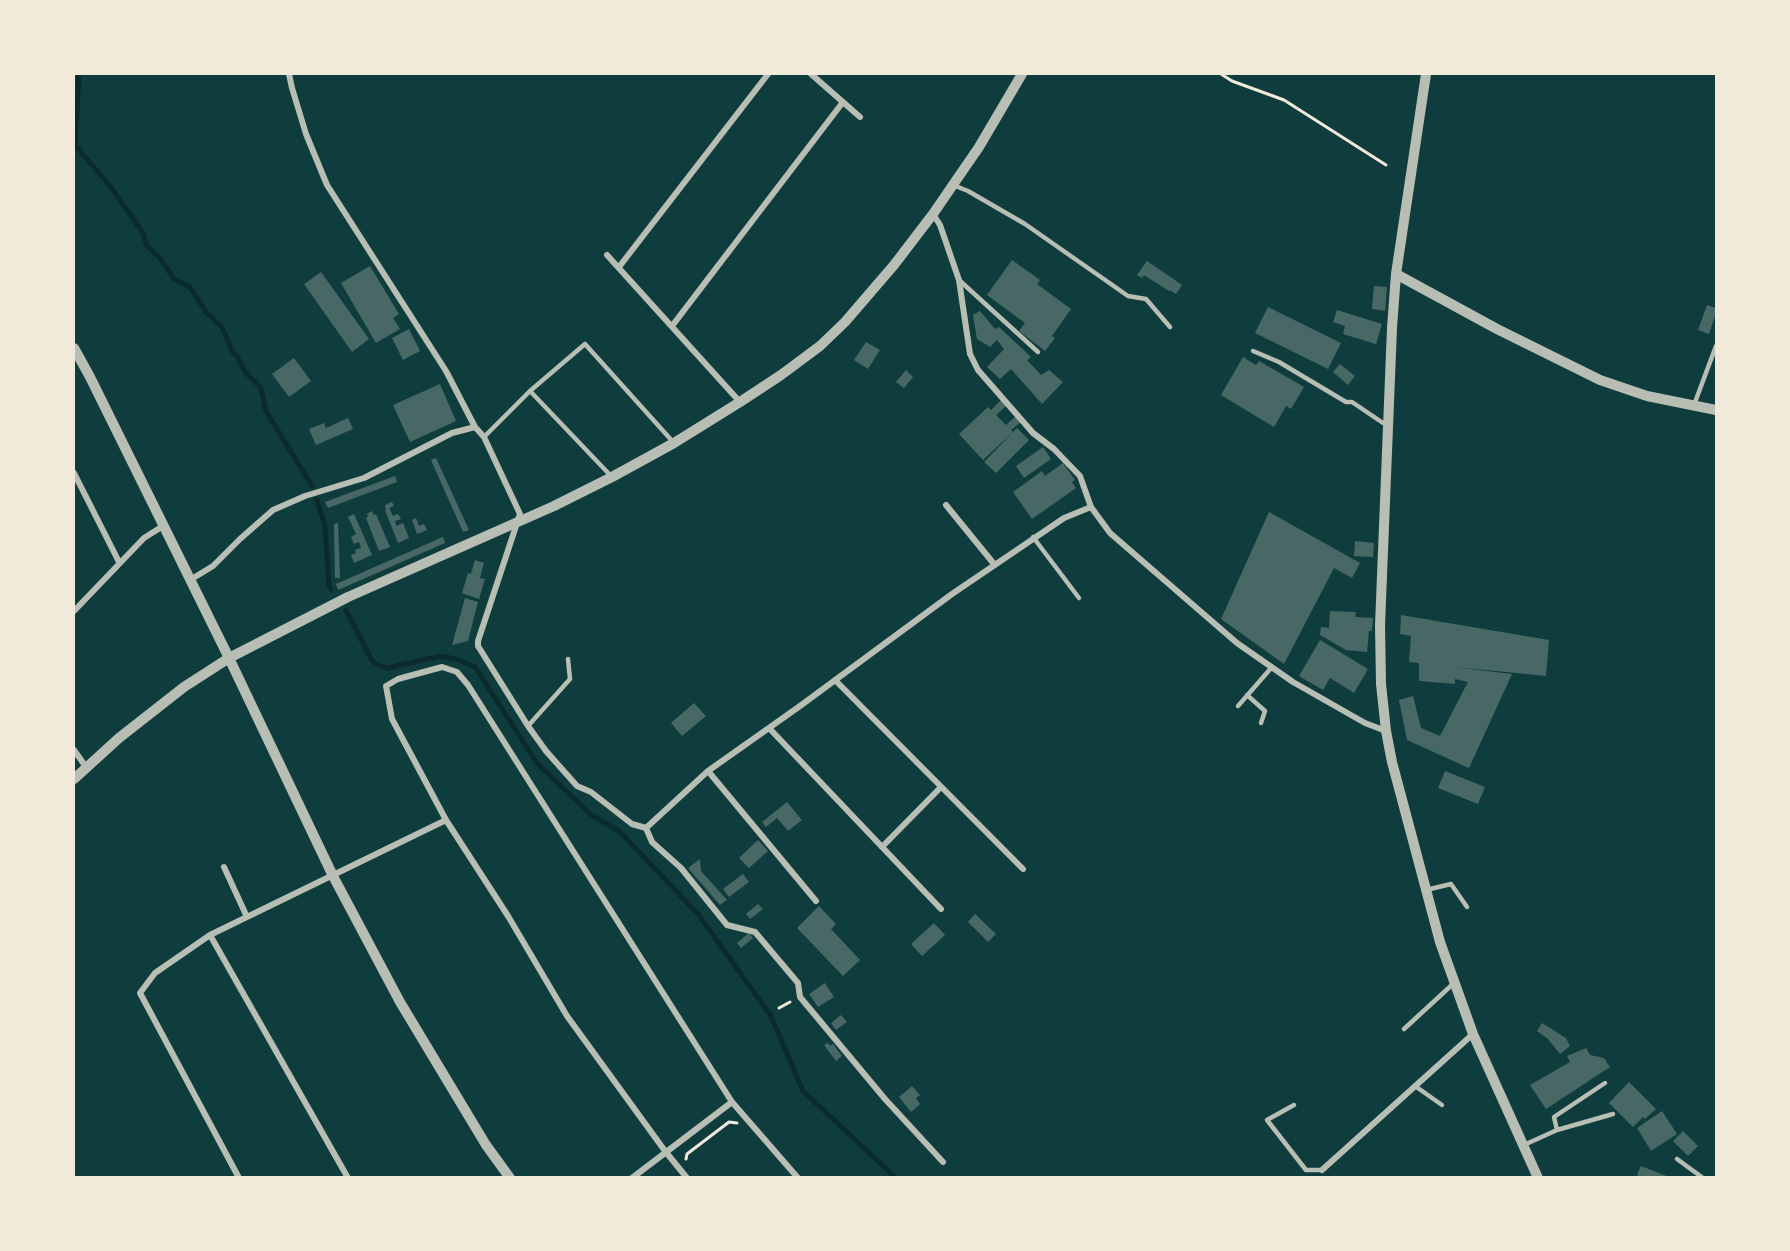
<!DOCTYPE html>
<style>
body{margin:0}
#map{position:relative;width:1790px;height:1251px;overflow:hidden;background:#0f3d3e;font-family:"Exo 2",sans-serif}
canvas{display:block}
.frame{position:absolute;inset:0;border:75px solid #f1e9da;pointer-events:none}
</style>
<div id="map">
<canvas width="1790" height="1251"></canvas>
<div class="frame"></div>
</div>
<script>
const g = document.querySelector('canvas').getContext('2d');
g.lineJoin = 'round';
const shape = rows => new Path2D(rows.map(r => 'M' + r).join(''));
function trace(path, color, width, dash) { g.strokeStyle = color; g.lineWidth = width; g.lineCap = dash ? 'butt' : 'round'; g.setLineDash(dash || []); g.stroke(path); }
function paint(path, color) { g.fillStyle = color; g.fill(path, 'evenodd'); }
trace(shape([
 [79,74,75,145,110,186,143,233,147,246,160,258,174,279,190,287,206,312,222,327,232,351,237,356,245,372,261,388,266,411,312,486],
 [317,500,325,526,329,586,331,589],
 [346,610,372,661,380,666,388,668,440,656,456,659,475,667,537,763,590,814,620,832,698,914,771,1016,803,1091,896,1178]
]), '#0a2a2b', 5);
paint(shape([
 [1012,260,1040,280,1037,284,1071,309,1052,336,1055,338,1045,351,1019,331,1025,323,987,295],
 [1147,261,1182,285,1176,294,1170,290,1169,291,1144,275,1142,278,1137,275],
 [370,266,399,314,393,318,400,329,376,343,341,283],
 [321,272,369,339,352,352,304,284],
 [1374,286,1387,287,1385,311,1372,309],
 [1707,305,1716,308,1716,313,1709,334,1698,330],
 [1268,307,1341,343,1328,369,1255,333],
 [1337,310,1382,324,1376,344,1343,334,1345,326,1333,322],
 [980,311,995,329,999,327,1031,357,1027,360,1041,375,1049,370,1063,382,1042,404,1011,369,1000,379,987,367,1004,349,997,340,990,347,977,339,973,315],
 [409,329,420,351,403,360,392,338],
 [866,342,880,350,868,369,854,360],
 [1243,357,1256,365,1259,361,1304,387,1291,409,1286,406,1274,427,1221,395],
 [294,358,311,381,289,397,272,374],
 [1340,364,1355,376,1348,385,1333,372],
 [906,370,913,377,904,388,896,382],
 [440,384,456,421,410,442,393,405],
 [1001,400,1006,406,996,415,1006,425,1016,416,1021,422,1011,430,1013,432,983,460,959,434,988,407,991,410],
 [348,418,353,429,316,445,309,429,324,423,326,428],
 [1017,428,1029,440,996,473,984,462],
 [1043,447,1051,459,1024,478,1016,466],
 [436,458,469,530,463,532,431,460],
 [1063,463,1075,480,1072,482,1076,488,1032,519,1013,492,1042,471,1045,476],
 [395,476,397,482,328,508,325,502],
 [392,502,394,506,389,508,393,516,398,514,401,519,395,521,396,526,403,523,409,538,398,543,385,510,386,510,385,505],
 [372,511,374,515,376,514,390,547,379,551,366,518,368,517,367,514],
 [1269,512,1360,563,1352,578,1334,568,1284,664,1221,619],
 [354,514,372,555,354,563,351,555,356,553,355,550,361,548,359,542,354,544,351,537,356,534,348,517],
 [416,518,419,526,424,524,427,530,417,534,412,520],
 [338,523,340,578,335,578,334,524],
 [443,537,445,543,338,590,336,584],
 [1355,541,1374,543,1373,557,1354,556],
 [475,560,484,563,480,578,485,579,479,599,462,593,468,573,471,574],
 [465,598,478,602,468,641,452,645],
 [1330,611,1356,612,1355,617,1373,618,1372,631,1369,631,1367,652,1346,650,1320,635,1321,627,1329,628],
 [1401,615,1549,640,1546,676,1455,667,1512,674,1469,768,1407,740,1399,700,1413,696,1421,728,1440,736,1468,682,1455,679,1455,684,1419,681,1419,663,1409,662,1411,636,1400,634],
 [1320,640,1368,669,1354,693,1330,678,1323,690,1299,676],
 [694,703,706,716,682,736,671,723],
 [1445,771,1485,787,1478,804,1438,788],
 [787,802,802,820,788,831,777,818,766,827,762,822],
 [758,840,768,851,749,868,739,858],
 [700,859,701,871,727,900,720,905,688,868],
 [743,874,749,882,729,897,723,889],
 [758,904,763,909,750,919,746,914],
 [819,906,836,924,831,929,860,960,843,976,797,928],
 [975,914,996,934,988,942,968,922],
 [934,923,945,935,922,956,911,944],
 [749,933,753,938,741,948,737,943],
 [825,983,834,997,818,1007,809,994],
 [841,1015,847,1022,836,1030,831,1023],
 [1542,1023,1566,1038,1570,1046,1560,1054,1548,1039,1537,1031],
 [828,1043,830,1046,833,1044,842,1056,836,1061,824,1045],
 [1586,1048,1590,1055,1604,1058,1610,1067,1546,1109,1530,1085,1570,1062,1567,1056],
 [1629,1082,1656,1109,1645,1119,1643,1117,1633,1127,1609,1103],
 [912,1086,920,1095,916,1098,920,1104,911,1112,899,1097],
 [1662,1111,1677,1134,1651,1151,1637,1128],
 [1683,1131,1698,1146,1688,1156,1673,1141],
 [1641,1166,1669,1177,1669,1178,1643,1178,1637,1175]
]), '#486865');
trace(shape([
 [1221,74,1232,81,1284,100,1386,165],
 [779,1008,790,1002],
 [686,1159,687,1154,729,1122,737,1123]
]), '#f1e9da', 3);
trace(shape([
 [953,185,968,191,1025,224,1128,296,1146,299,1170,327],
 [959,280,1038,352],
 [1253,351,1279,362,1346,402,1352,402,1386,425],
 [530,391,611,476],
 [1694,405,1716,346],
 [484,437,530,391,585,344,674,443],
 [1033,537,1079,598],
 [1247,695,1265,711,1261,723],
 [1238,706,1272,667],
 [528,726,570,679,568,659],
 [1426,890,1451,884,1467,907],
 [1404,1029,1454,983],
 [1605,1083,1554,1117,1557,1130,1613,1114],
 [1415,1086,1442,1105],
 [1294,1105,1267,1120,1306,1170,1322,1170],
 [1524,1145,1557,1130],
 [1677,1159,1703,1178]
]), '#b8beb3', 4.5);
trace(shape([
 [289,74,292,88,306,134,327,185,446,371,475,427,484,437,520,514,478,641,478,646,528,726,546,751,577,786,591,792,632,824,646,828,652,842,681,868,727,925,755,932,798,983,800,997,885,1099,943,1162],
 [811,74,860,117],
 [933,214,940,225,959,280,970,354,978,370,1033,433,1054,449,1080,476,1091,507,1110,533,1237,643,1293,682,1365,723,1386,731],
 [607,255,740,402],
 [619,267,768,74],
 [672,326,843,102],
 [74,473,119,562],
 [946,505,994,564],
 [190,580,213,566,240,539,273,510,305,496,364,478,452,433,475,427],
 [74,611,144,538,163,526],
 [835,680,1023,869],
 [769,728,941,909],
 [74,750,86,767],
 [708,771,816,901],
 [646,828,708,771,800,706,952,594,1064,518,1091,507],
 [882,847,941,787],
 [224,867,247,917],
 [210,935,348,1178],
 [1322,1170,1473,1034],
 [239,1178,140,993,155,973,210,935,446,820],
 [632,1178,732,1102],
 [687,1178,665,1151,567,1016,508,916,446,820,392,719,386,686,398,679,442,667,457,672,468,685,732,1102,798,1178]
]), '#b8beb3', 6);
trace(shape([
 [1426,74,1396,274,1392,328,1380,625,1381,684,1386,731,1392,762,1440,942,1473,1034,1538,1178],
 [1396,274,1497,329,1600,380,1647,396,1716,410],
 [74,348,90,377,229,658,333,876,400,1002,486,1145,510,1178],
 [74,779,119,738,184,687,229,658,348,597,554,506,612,477,674,443,740,402,781,375,820,346,845,322,894,265,933,214,979,147,1022,74]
]), '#b8beb3', 10);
</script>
